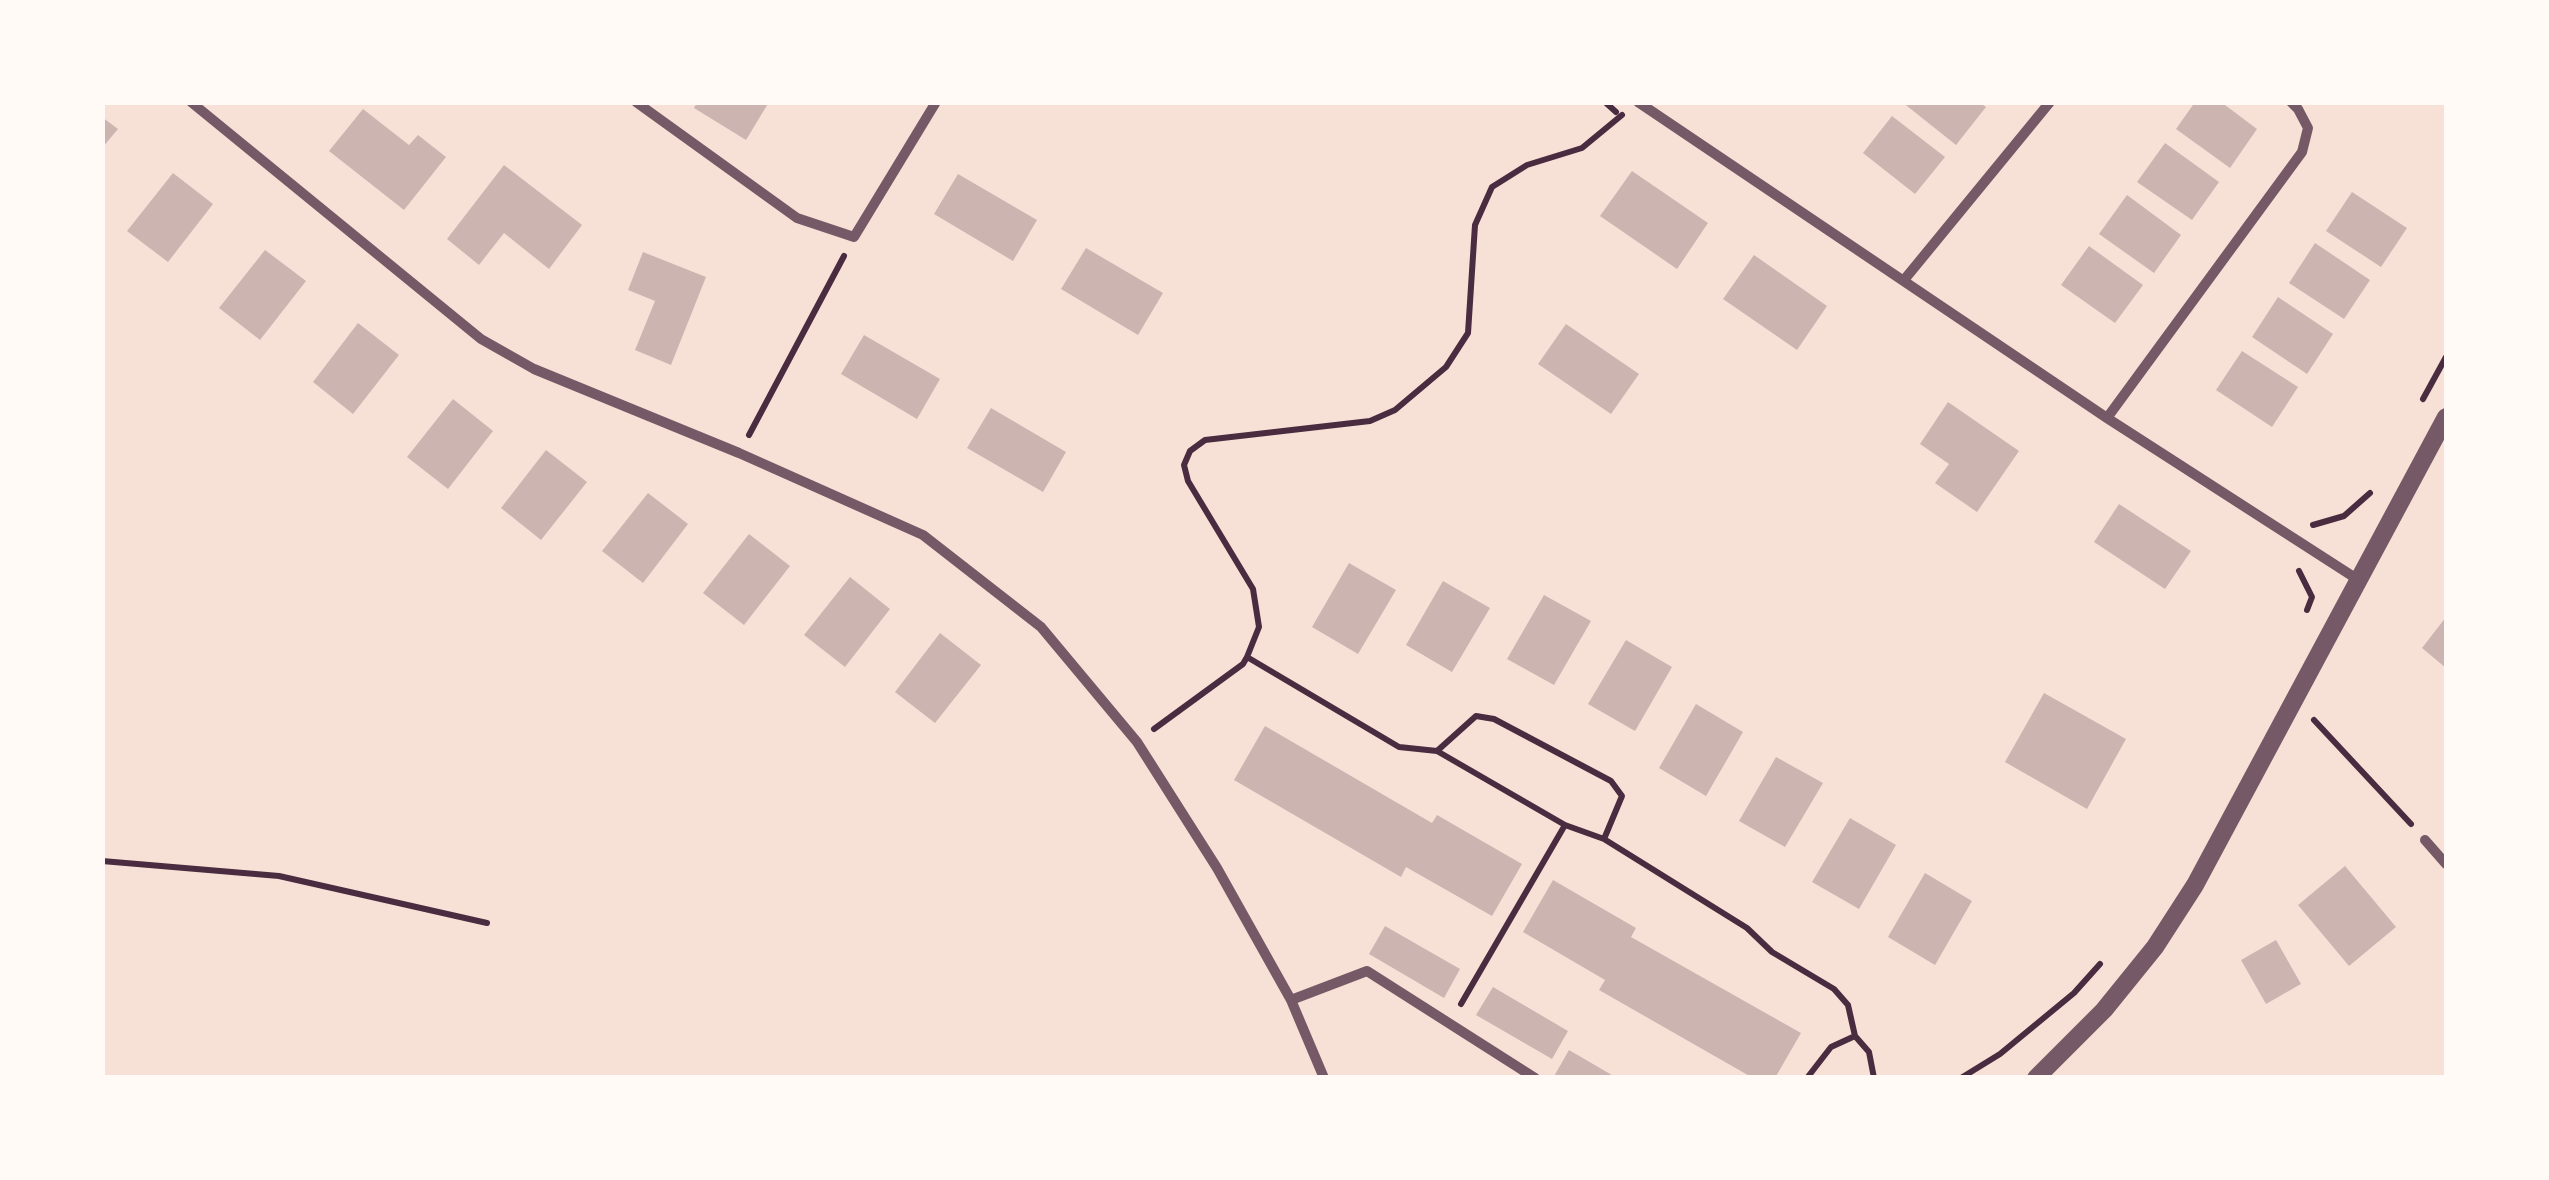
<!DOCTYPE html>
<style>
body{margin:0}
#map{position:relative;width:2549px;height:1180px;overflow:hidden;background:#f7e1d7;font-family:"DM Sans",sans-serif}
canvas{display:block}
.frame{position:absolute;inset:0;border:105px solid #fffaf5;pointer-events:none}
</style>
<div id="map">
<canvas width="2549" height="1180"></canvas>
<div class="frame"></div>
</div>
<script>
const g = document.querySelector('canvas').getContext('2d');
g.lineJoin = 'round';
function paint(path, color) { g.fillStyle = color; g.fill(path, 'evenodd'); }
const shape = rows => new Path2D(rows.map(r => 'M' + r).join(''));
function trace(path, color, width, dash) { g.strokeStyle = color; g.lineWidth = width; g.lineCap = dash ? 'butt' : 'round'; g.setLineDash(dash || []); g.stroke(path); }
paint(shape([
 [697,102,769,102,746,140,694,108],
 [1902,102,1979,102,1986,107,1956,145],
 [2195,102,2221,102,2257,129,2230,168,2176,129],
 [363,109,409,145,418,135,446,157,404,210,329,151],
 [1892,116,1945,157,1915,194,1863,153],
 [102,117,118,129,102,148],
 [2165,143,2219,182,2192,220,2137,182],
 [504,165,582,225,549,269,504,233,479,265,447,239],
 [1632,171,1708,223,1677,269,1600,216],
 [173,173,213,204,168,262,127,231],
 [958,174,1037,220,1013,261,934,214],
 [2352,192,2407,228,2381,267,2326,231],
 [2127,195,2181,235,2154,273,2099,234],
 [2315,243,2370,280,2344,319,2289,283],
 [2089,246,2143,285,2115,323,2061,285],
 [1086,248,1163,293,1138,335,1061,289],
 [265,250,306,281,260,340,219,308],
 [643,252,706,277,671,365,635,350,655,301,628,290],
 [1754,255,1827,306,1797,350,1723,299],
 [2278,297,2333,334,2307,374,2252,337],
 [358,323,399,355,353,414,313,382],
 [1566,324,1639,374,1611,414,1538,364],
 [864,335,940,379,917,419,841,374],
 [2242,351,2298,387,2272,427,2216,390],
 [453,399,493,431,448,489,407,457],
 [1948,402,2019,451,1977,512,1935,483,1949,464,1920,444],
 [991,408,1066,452,1043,492,967,448],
 [546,450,587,482,541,540,501,508],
 [648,493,688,524,643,583,602,551],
 [2119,504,2191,551,2165,589,2094,542],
 [749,534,790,566,744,625,703,593],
 [1349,563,1396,590,1358,654,1312,627],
 [850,577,890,609,845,667,804,635],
 [1443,581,1490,608,1452,672,1406,645],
 [1544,595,1591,621,1554,685,1507,659],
 [2446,617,2446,668,2422,648],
 [940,633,981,665,935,723,895,692],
 [1626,640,1672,667,1635,731,1588,704],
 [2044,693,2126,739,2087,809,2005,762],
 [1696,704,1743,732,1706,796,1659,768],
 [1265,726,1432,823,1437,815,1522,864,1492,916,1406,867,1401,877,1234,780],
 [1776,757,1823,783,1785,847,1739,821],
 [1850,818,1896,845,1859,909,1812,882],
 [2345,866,2396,927,2349,966,2298,905],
 [1925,873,1972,901,1935,965,1888,937],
 [1553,880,1636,928,1631,937,1801,1033,1775,1078,1753,1078,1599,990,1605,980,1523,932],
 [1385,926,1460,969,1444,998,1369,954],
 [2276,940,2301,984,2266,1004,2241,960],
 [1493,987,1568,1031,1552,1059,1476,1015],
 [1569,1050,1617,1078,1553,1078]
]), '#ccb4b1');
trace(shape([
 [1605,102,1616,112],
 [2423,399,2446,357],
 [749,435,844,256],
 [2313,525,2344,516,2370,493],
 [2299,571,2312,597,2307,610],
 [1247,657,1259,627,1253,589,1188,481,1184,465,1190,451,1205,440,1370,421,1395,410,1446,367,1468,333,1475,225,1492,187,1527,165,1582,148,1622,115],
 [2314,720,2411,824],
 [1154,729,1243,664,1247,657,1399,747,1437,751,1565,825],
 [1437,751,1476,716,1494,719,1611,781,1622,796,1604,839],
 [102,861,279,876,487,923],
 [1461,1004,1565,825,1604,839,1747,928,1772,952,1834,989,1848,1005,1855,1036,1869,1052,1874,1078],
 [1807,1078,1831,1047,1855,1036],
 [1961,1078,2000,1054,2074,993,2100,964]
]), '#4a2c40', 6);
trace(shape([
 [191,102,481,339,534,369,739,453,923,535,1041,627,1137,742,1217,868,1291,1000,1324,1078],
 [636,102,797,218,854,237,936,102],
 [1638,102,2107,418,2357,579],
 [1904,280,2050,102],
 [2107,418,2302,152,2308,128,2298,109,2291,102],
 [2425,840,2446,864],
 [1291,1000,1367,971,1535,1078]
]), '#755966', 10);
trace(shape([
 [2036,1078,2104,1010,2155,947,2195,885,2446,417]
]), '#755966', 18);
</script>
